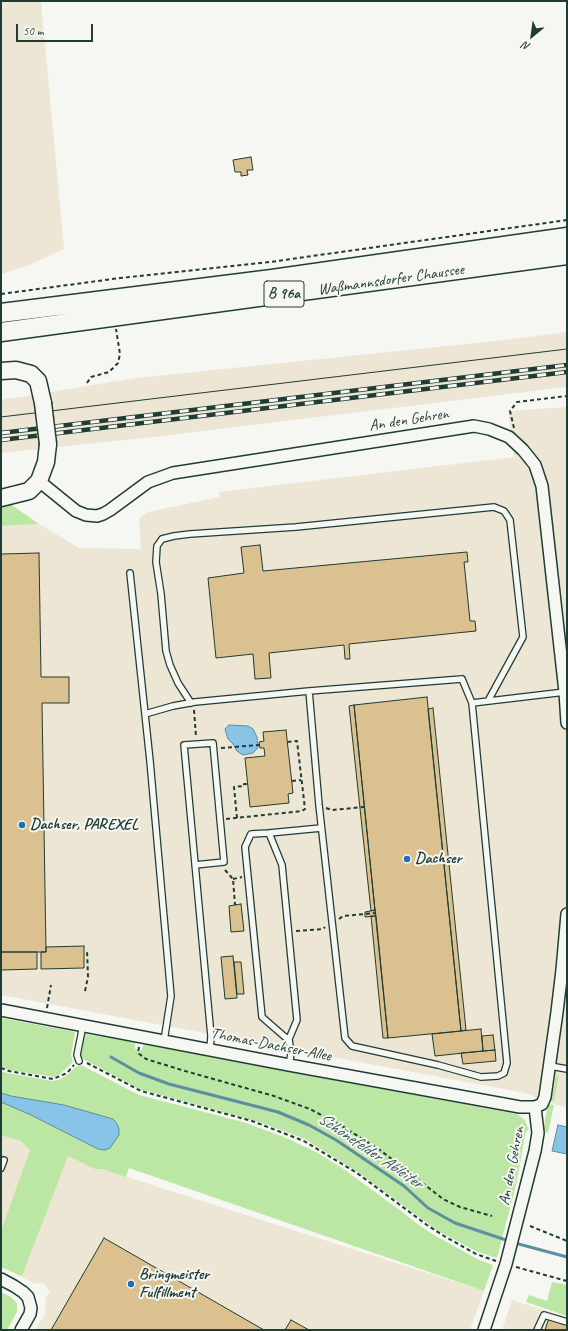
<!DOCTYPE html>
<meta charset="utf-8">
<style>
body{margin:0}
#map{position:relative;width:568px;height:1331px;overflow:hidden;background:#f6f6f2;font-family:Caveat,sans-serif}
canvas{display:block}
.frame{position:absolute;inset:0;border:2px solid #1f3d34;pointer-events:none}
.north{position:absolute;left:512px;top:16px;width:40px;height:40px;-webkit-text-stroke:3px #f6f6f2;paint-order:stroke;rotate:209deg;font-size:11px;font-weight:700;line-height:16px;text-align:center;color:#1f3d34}
.north::after{content:'';display:block;margin:auto;width:14px;height:18px;background:#1f3d34;clip-path:polygon(50% 0,100% 100%,50% 72%,0 100%)}
.scale{position:absolute;left:16px;top:24px;width:77px;height:18px;box-sizing:border-box;border:2px solid #1f3d34;border-top:0;padding-left:5px;font-size:12px;line-height:14px;white-space:nowrap;color:#1f3d34;-webkit-text-stroke:3px #f6f6f2;paint-order:stroke}
</style>
<div id="map">
<canvas width="568" height="1331"></canvas>
<div class="frame"></div>
<div class="north">N</div>
<div class="scale">50 m</div>
</div>
<script>
const g = document.querySelector('canvas').getContext('2d');
g.lineJoin = 'round';
function paint(path, color) { g.fillStyle = color; g.fill(path, 'evenodd'); }
const shape = rows => new Path2D(rows.map(r => 'M' + r).join(''));
function trace(path, color, width, dash) { g.strokeStyle = color; g.lineWidth = width; g.lineCap = dash ? 'butt' : 'round'; g.setLineDash(dash || []); g.stroke(path); }
function drawText(font, color, halo, rows, align = 'center') {
  g.font = font + ' Caveat,sans-serif'; g.lineWidth = 4; g.setLineDash([]); g.textBaseline = 'middle'; g.strokeStyle = halo; g.fillStyle = color; for (const [text, x, y, turn = 0] of rows) {
    g.save(); g.translate(x, y); g.rotate((+turn || 0) * Math.PI / 180); g.textAlign = isNaN(turn) ? turn : align; if (halo) g.strokeText(text, 0, 0); g.fillText(text, 0, 0); g.restore();
  }
}
paint(shape([
 [1,1,41,1,64,249,27,266,1,274],
 [567,332,567,387,153,437,1,453,1,400,136,378,505,340],
 [567,407,567,1107,560,1106,525,1093,1,995,1,526,39,524,79,548,141,549,139,518,148,512,220,497,219,492,514,457,508,411],
 [1,1124,95,1169,102,1169,484,1291,470,1330,35,1330,45,1314,46,1301,45,1298,50,1293,44,1283,36,1284,1,1267],
 [512,1300,567,1317,567,1330,502,1330]
]), '#eee6d5');
paint(shape([
 [1,503,9,503,39,524,1,526],
 [1,1018,75,1032,71,1055,73,1062,60,1074,54,1077,9,1070,1,1067],
 [84,1034,135,1042,135,1049,141,1051,144,1044,517,1114,525,1120,529,1130,526,1131,516,1185,497,1258,478,1252,438,1231,359,1173,305,1139,262,1123,139,1089,83,1059,81,1057,80,1054],
 [81,1065,139,1095,243,1122,284,1137,316,1152,342,1168,401,1211,416,1223,434,1235,479,1260,493,1265,484,1291,129,1168,126,1177,102,1169,95,1169,68,1156,22,1276,1,1267,1,1231,30,1150,21,1141,1,1135,1,1071,7,1073,52,1081,59,1080,67,1075,77,1066],
 [559,1075,554,1101,548,1101,552,1099,556,1076],
 [548,1104,554,1105,548,1133,543,1131],
 [552,1282,567,1285,567,1316,526,1302,529,1295,547,1301],
 [1,1292,11,1297,17,1303,17,1312,7,1330,1,1330]
]), '#bce6a3');
const water = shape([
 [229,725,248,726,253,729,257,737,258,748,253,753,243,755,237,751,233,744,228,739,225,729,229,725],
 [1,1093,11,1096,64,1105,113,1119,117,1124,119,1129,119,1135,110,1148,105,1150,98,1149,31,1115,1,1102,1,1093],
 [558,1125,567,1127,567,1154,552,1151,558,1125]
]);
paint(water, '#88c4e8');
trace(water, '#5e8ea0', 1);
trace(shape([
 [111,1057,139,1073,169,1084,278,1112,309,1125,336,1140,404,1186,428,1208,455,1223,509,1241],
 [515,1243,567,1257]
]), '#5e8ea0', 3);
const building = shape([
 [251,157,253,170,247,170,248,175,241,176,241,172,235,172,233,160,251,157],
 [260,545,263,571,467,552,468,562,464,562,470,621,475,621,476,631,349,644,350,659,345,659,344,645,269,653,271,678,255,679,253,654,216,658,208,578,244,573,241,547,260,545],
 [39,553,41,677,69,677,69,703,42,703,46,952,1,952,1,554,39,553],
 [427,697,461,1031,388,1038,354,705,427,697],
 [354,705,375,910,371,911,349,706,354,705],
 [433,708,466,1030,461,1031,428,709,433,708],
 [286,730,293,793,288,794,289,803,250,807,245,758,265,756,264,748,260,748,259,742,264,741,263,732,286,730],
 [241,904,244,931,231,932,229,906,241,904],
 [375,910,376,916,365,917,365,912,375,910],
 [371,916,376,916,388,1038,383,1038,371,916],
 [84,946,84,968,41,969,41,952,46,952,46,947,84,946],
 [1,952,37,952,37,969,1,970,1,952],
 [233,956,237,998,225,999,221,957,233,956],
 [234,962,241,962,244,994,237,994,234,962],
 [481,1029,483,1051,435,1056,432,1034,481,1029],
 [493,1035,495,1050,483,1051,482,1036,493,1035],
 [495,1050,496,1061,463,1064,461,1053,495,1050],
 [104,1238,264,1330,51,1330,104,1238],
 [549,1318,567,1324,567,1330,545,1330,549,1318],
 [291,1320,309,1330,285,1330,291,1320]
]);
paint(building, '#dbc090');
trace(building, '#1f3d34', 1);
const lane = shape([
 [130,573,150,761,171,996,164,1041],
 [462,679,472,703,507,1063,504,1073,498,1076,481,1077,438,1065,352,1046,345,1038,319,805,309,691,462,679],
 [191,703,178,683,170,665,166,651,161,594,156,562,157,546,162,539,174,536,190,534,296,527,494,507,504,511,510,520,523,637,488,701],
 [472,703,565,692],
 [145,714,173,706,195,702,309,691],
 [269,833,282,865,297,1020,289,1039,285,1037,262,1017,245,847,251,834,269,833],
 [269,833,321,828],
 [195,865,224,862,213,743,184,745,211,1036,210,1050],
 [289,1039,291,1054,289,1065],
 [79,1061,77,1055,83,1025],
 [550,1066,567,1069],
 [1,1168,4,1160],
 [537,1330,544,1315,567,1322]
]);
const street = shape([
 [39,481,76,511,86,515,97,516,103,514,110,510,148,482,173,473,474,426,489,429,509,437,523,450,535,465,542,486,565,692,567,723],
 [1,1010,289,1065,520,1107,535,1107,542,1104,545,1097,557,1012,562,970,567,914],
 [1,1279,14,1286,23,1292,28,1297,31,1308,30,1314,21,1330],
 [484,1330,506,1264,535,1151,538,1133,535,1107]
]);
const secondary = shape([
 [1,371,16,370,31,374,38,381,43,403],
 [1,498,29,491,39,481,46,462,48,444]
]);
const primary = shape([
 [1,313,272,279,567,237],
 [1,332,567,255]
]);
trace(lane, '#1f3d34', 8);
trace(street, '#1f3d34', 14);
trace(secondary, '#1f3d34', 19);
trace(primary, '#1f3d34', 21);
trace(shape([
 [1,294,120,278,270,262,567,220],
 [87,383,91,377,109,372,118,363,120,354,116,329],
 [514,428,510,411,517,402,567,396],
 [194,710,196,737],
 [221,748,259,745],
 [292,781,301,780],
 [326,808,332,810,364,807],
 [237,818,234,787,244,786,244,784,248,784],
 [226,819,302,811,305,809,297,741,288,742],
 [225,870,233,879,235,905],
 [233,879,242,877],
 [339,919,343,916,375,913],
 [296,931,323,929,325,927],
 [85,991,88,977,87,950],
 [47,1008,51,985],
 [139,1047,138,1053,146,1059,185,1071,274,1096,310,1109,342,1126,380,1150,443,1199,460,1207,492,1216],
 [87,1063,141,1091,252,1121,304,1141,357,1173,427,1225,444,1236,476,1254,496,1261],
 [1,1068,9,1071,53,1079,67,1073,74,1065],
 [530,1226,567,1241],
 [516,1267,567,1281]
]), '#1f3d34', 2, [4, 3]);
trace(lane, '#f6f6f2', 5.5);
trace(street, '#f6f6f2', 11);
trace(secondary, '#f6f6f2', 16);
trace(primary, '#f6f6f2', 18);
trace(shape([
 [1,417,567,349]
]), '#1f3d34', 1);
const rail = shape([
 [1,433,567,365],
 [1,440,567,372]
]);
trace(rail, '#1f3d34', 4.5);
trace(rail, '#f6f6f2', 3, [9]);
const secondaryBridge = shape([
 [43,403,48,444]
]);
trace(secondaryBridge, '#1f3d34', 19, []);
trace(secondaryBridge, '#f6f6f2', 16);
for (const [x, y, r, color] of [
 [22,825,4,"#1f6fb2"],
 [407,859,4,"#1f6fb2"],
 [131,1284,4,"#1f6fb2"]
]) { const dot = new Path2D(); dot.arc(x, y, r, 0, 2 * Math.PI); g.fillStyle = color; g.fill(dot); trace(dot, '#f6f6f2', 1.5); }
for (const [x, y, w] of [
 [284,294,40]
]) { const box = new Path2D(); box.roundRect(x - w / 2, y - 13, w, 26, 3); g.fillStyle = '#f6f6f2'; g.fill(box); trace(box, '#1f3d34', 1); }
drawText('bold 15px', '#1f3d34', null, [
 ["B 96a",284,294]
]);
drawText('16px', '#1f3d34', '#f6f6f2', [
 ["Waßmannsdorfer Chaussee",391,280,-8],
 ["An den Gehren",409,420,-9],
 ["Thomas-Dachser-Allee",271,1045,11],
 ["An den Gehren",512,1166,-79]
]);
drawText('bold 16px', '#1f3d34', '#f6f6f2', [
 ["Dachser, PAREXEL",30,825],
 ["Dachser",415,859],
 ["Bringmeister",139,1275],
 ["Fulfillment",139,1293]
], 'left');
drawText('italic 17px', '#345858', '#f6f6f2', [
 ["Schönefelder Ableiter",370,1151,34]
]);
</script>
